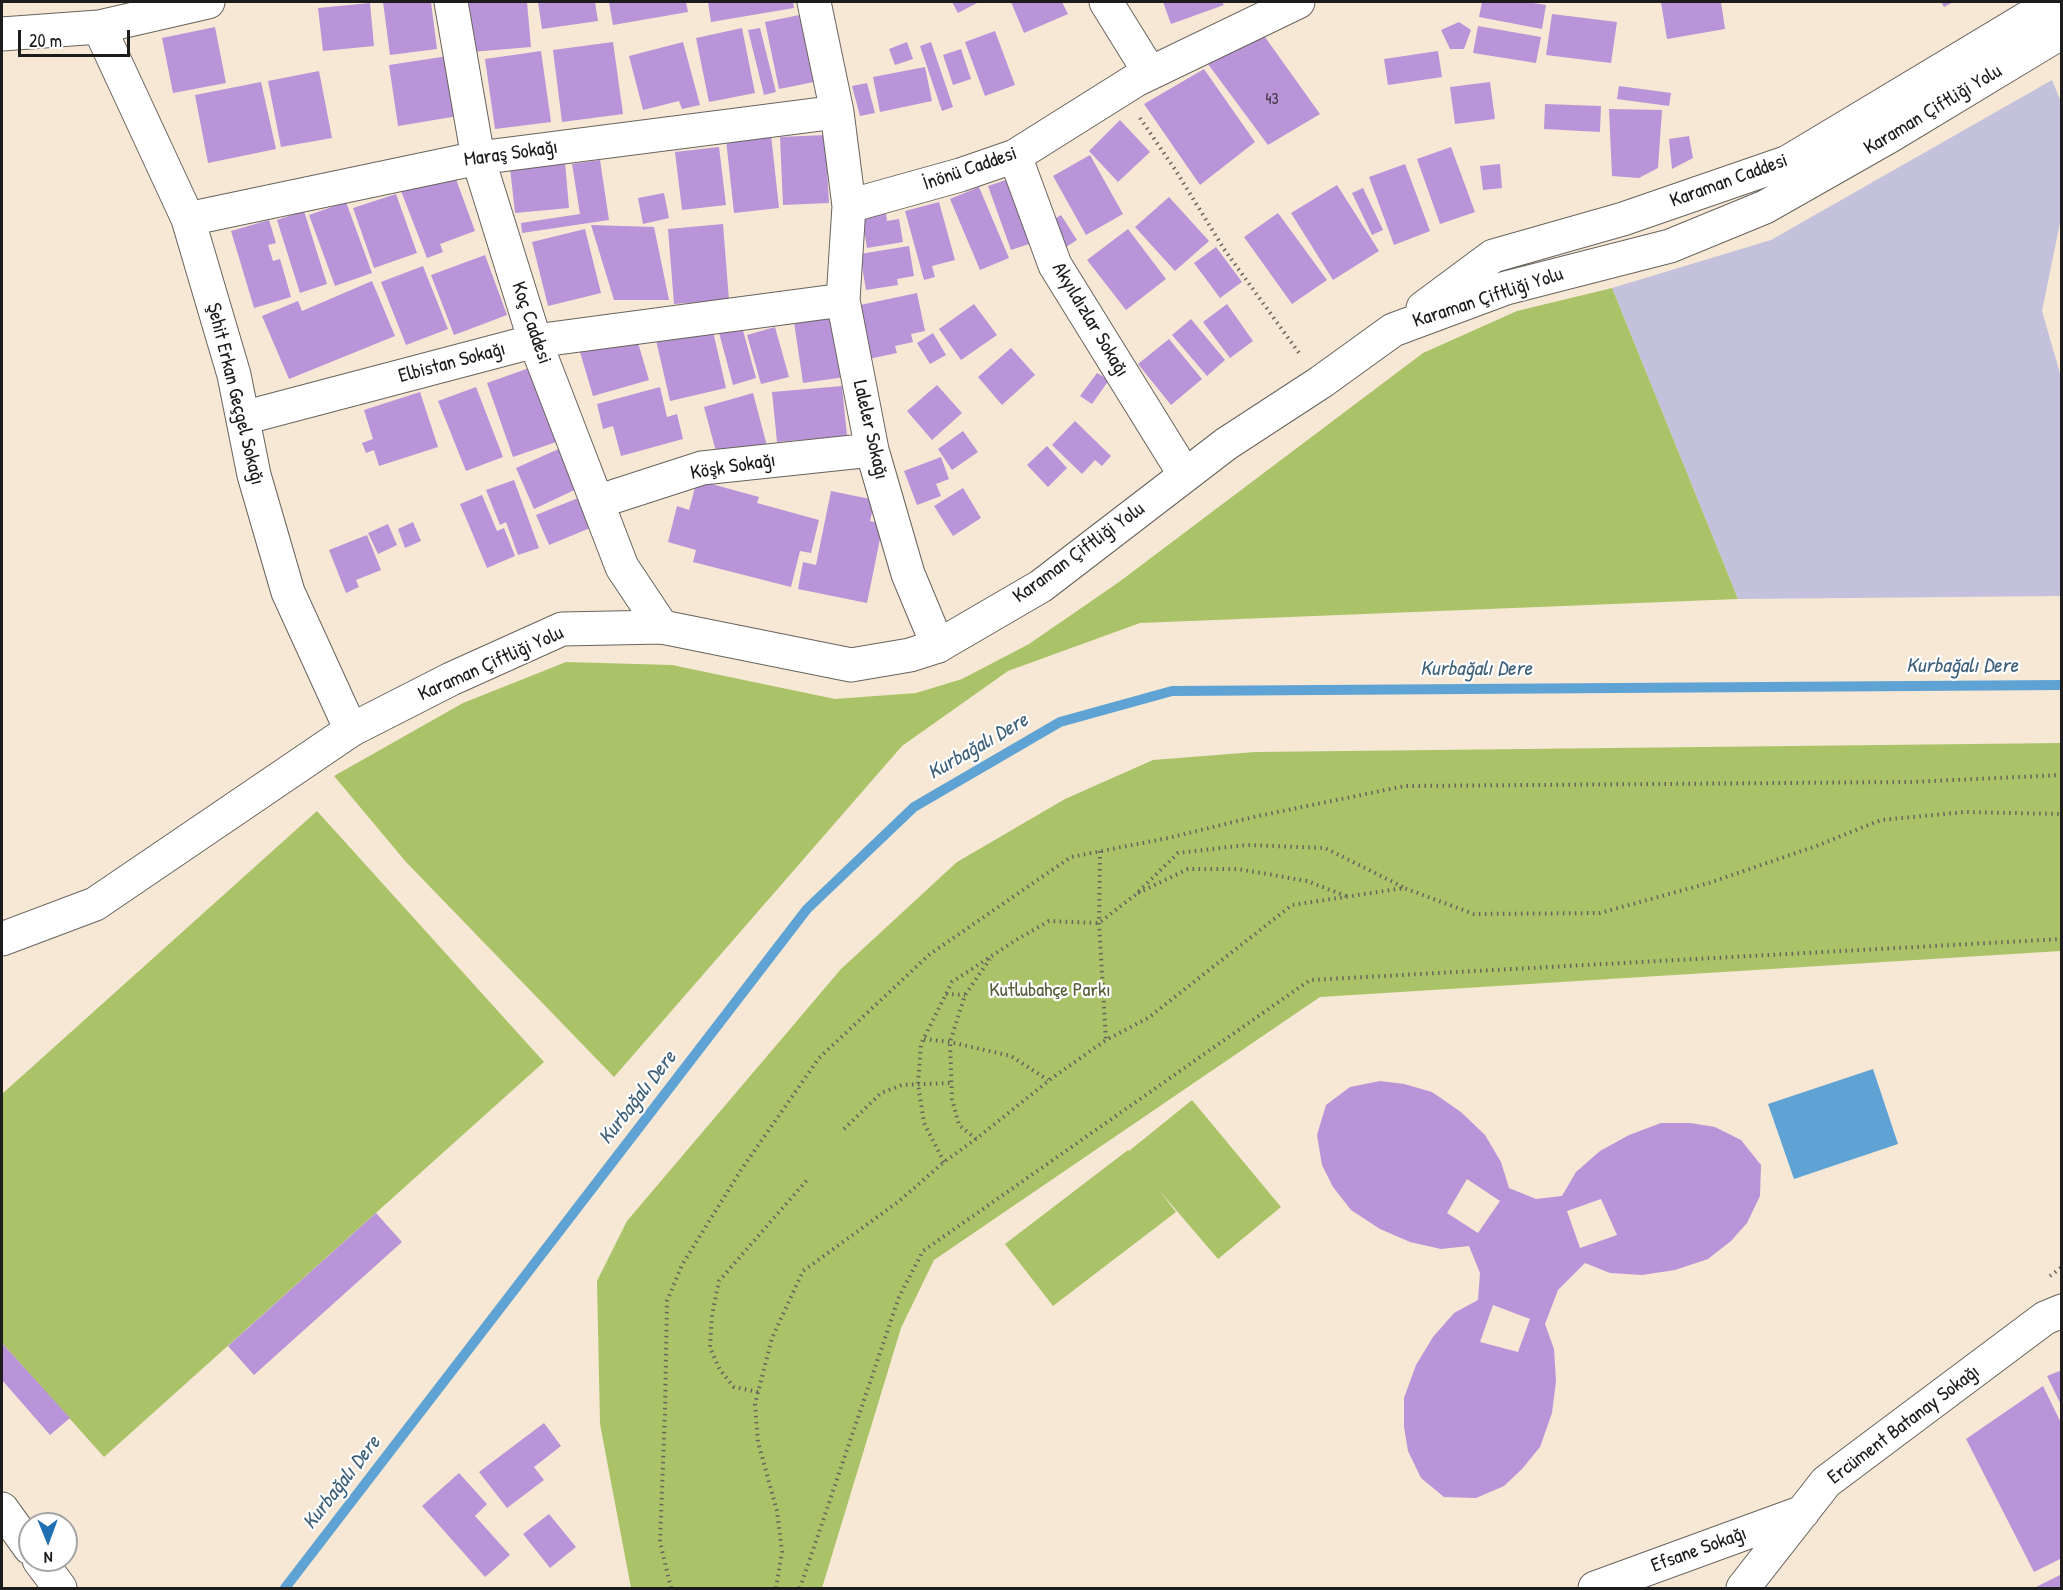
<!DOCTYPE html>
<meta charset="utf-8">
<style>
body{margin:0}
#map{position:relative;width:2063px;height:1590px;overflow:hidden;background:#f6e8d5;font-family:"Patrick Hand",sans-serif}
canvas{display:block}
.frame{position:absolute;inset:0;border:3px solid #1c1c1c;pointer-events:none}
.north{position:absolute;left:18px;top:1512px;width:60px;height:60px;box-sizing:border-box;background:#fff;border:2px solid #a4a4a4;border-radius:50%;rotate:179deg;font-size:16px;font-weight:700;line-height:24px;text-align:center;color:#1c1c1c}
.north::after{content:'';display:block;margin:auto;width:21px;height:27px;background:#1f6fb2;clip-path:polygon(50% 0,100% 100%,50% 72%,0 100%)}
.scale{position:absolute;left:18px;top:30px;width:112px;height:27px;box-sizing:border-box;border:3px solid #1c1c1c;border-top:0;padding-left:8px;font-size:18px;line-height:21px;white-space:nowrap;color:#1c1c1c;-webkit-text-stroke:4px #fff;paint-order:stroke}
</style>
<div id="map">
<canvas width="2063" height="1590"></canvas>
<div class="frame"></div>
<div class="north">N</div>
<div class="scale">20 m</div>
</div>
<script>
const g = document.querySelector('canvas').getContext('2d');
g.lineJoin = 'round';
function paint(path, color) { g.fillStyle = color; g.fill(path, 'evenodd'); }
const shape = rows => new Path2D(rows.map(r => 'M' + r).join(''));
function trace(path, color, width, dash) { g.strokeStyle = color; g.lineWidth = width; g.lineCap = dash ? 'butt' : 'round'; g.setLineDash(dash || []); g.stroke(path); }
function drawText(font, color, halo, rows, align = 'center') {
  g.font = font + ' "Patrick Hand",sans-serif'; g.lineWidth = 4.5; g.setLineDash([]); g.textBaseline = 'middle'; g.strokeStyle = halo; g.fillStyle = color; for (const [text, x, y, turn = 0] of rows) {
    g.save(); g.translate(x, y); g.rotate((+turn || 0) * Math.PI / 180); g.textAlign = isNaN(turn) ? turn : align; if (halo) g.strokeText(text, 0, 0); g.fillText(text, 0, 0); g.restore();
  }
}
paint(shape([
 [2052,80,2061,102,2062,213,2042,311,2061,377,2061,596,1738,599,1612,288,1771,240]
]), '#c3c1db');
paint(shape([
 [1612,288,1738,599,1140,623,1008,671,902,746,614,1077,406,862,334,776,463,703,566,662,672,665,835,699,916,693,962,679,1029,644,1119,582,1423,353,1517,311],
 [2061,743,2061,951,1320,997,934,1260,901,1328,822,1588,631,1588,600,1424,597,1281,627,1221,841,969,957,862,1065,799,1153,760,1255,752],
 [317,811,544,1062,104,1457,2,1343,2,1094],
 [1192,1100,1281,1207,1218,1259,1158,1189,1176,1212,1053,1306,1005,1244,1128,1150,1129,1151]
]), '#abc368');
paint(shape([
 [1873,1069,1898,1144,1794,1179,1768,1104]
]), '#5fa3d4');
trace(shape([
 [285,1588,807,909,914,807,1060,722,1172,691,2062,685]
]), '#5fa3d4', 10);
paint(shape([
 [383,2,431,2,437,49,390,55],
 [466,2,527,2,531,47,471,52],
 [538,2,595,2,598,21,542,29],
 [609,2,686,2,688,12,613,25],
 [708,2,793,2,794,8,711,22],
 [952,2,979,2,958,13],
 [1011,2,1062,2,1068,14,1024,33],
 [1163,2,1222,2,1224,5,1171,24],
 [1482,2,1527,2,1546,5,1542,29,1479,17],
 [1661,2,1721,2,1725,29,1667,39],
 [1941,2,1953,2,1944,7],
 [370,3,374,46,323,51,318,8],
 [809,13,824,80,779,89,765,22],
 [1552,14,1617,22,1611,63,1546,55],
 [1459,22,1471,30,1464,49,1450,49,1441,30],
 [1478,26,1541,37,1536,63,1473,53],
 [215,27,226,83,173,93,162,38],
 [742,28,755,93,709,102,696,38],
 [760,28,776,92,764,95,748,30],
 [1260,30,1320,114,1268,145,1205,60],
 [995,31,1015,85,985,96,965,42],
 [613,42,623,114,562,122,553,50],
 [683,42,700,105,682,109,679,101,643,110,629,56],
 [907,42,913,59,895,65,889,49],
 [931,42,953,107,942,111,920,46],
 [961,49,971,79,953,85,943,55],
 [541,51,551,122,495,129,485,59],
 [1438,51,1442,77,1388,85,1384,59],
 [448,56,458,116,398,126,389,65],
 [925,67,932,101,880,112,873,77],
 [1204,69,1255,142,1200,185,1144,104],
 [319,71,332,138,281,147,268,81],
 [261,82,276,149,208,163,195,95],
 [1490,82,1495,119,1455,124,1450,87],
 [867,83,875,113,860,116,852,86],
 [1619,86,1671,93,1669,106,1617,99],
 [1545,104,1601,106,1600,132,1544,129],
 [1609,109,1662,110,1658,168,1639,178,1612,176],
 [1120,120,1150,152,1118,182,1089,151],
 [771,135,779,208,734,213,726,140],
 [825,135,829,203,783,205,780,137],
 [1689,136,1693,158,1672,169,1669,139],
 [719,147,726,205,682,210,675,152],
 [1451,147,1475,212,1440,224,1417,159],
 [1090,155,1123,214,1086,235,1053,176],
 [600,160,609,220,522,233,521,223,580,214,572,164],
 [565,162,569,208,515,213,510,168],
 [1405,164,1430,231,1394,245,1369,177],
 [1500,164,1502,188,1483,190,1480,166],
 [453,171,475,231,440,244,443,252,427,258,401,191],
 [1012,178,1035,242,1011,250,988,186],
 [1337,185,1379,251,1333,280,1291,213],
 [979,187,1009,258,980,270,950,199],
 [1363,188,1383,230,1372,235,1352,193],
 [664,193,669,218,643,224,638,198],
 [396,194,417,253,374,268,353,208],
 [1169,197,1209,241,1175,271,1135,227],
 [346,202,372,273,335,286,309,215],
 [939,202,955,260,932,266,935,277,924,280,905,211],
 [304,211,327,284,300,293,277,220],
 [886,213,887,221,899,219,903,242,867,248,862,218],
 [1278,213,1327,280,1292,304,1244,237],
 [1061,215,1077,240,1063,249,1047,224],
 [269,220,276,243,268,245,273,261,280,259,291,297,254,308,231,231],
 [723,224,729,300,674,304,668,229],
 [591,225,654,227,669,300,614,300],
 [585,229,601,293,548,306,532,242],
 [1128,229,1166,279,1126,310,1087,260],
 [909,246,914,276,897,279,898,285,866,290,860,254],
 [1216,247,1242,282,1220,298,1194,263],
 [485,255,507,315,454,335,431,275],
 [423,266,448,329,406,345,381,282],
 [372,281,395,336,289,379,262,316,298,301,302,311],
 [917,293,925,331,911,334,913,342,895,346,897,353,864,360,856,319,864,318,860,305],
 [974,304,997,335,961,360,939,329],
 [1227,304,1253,341,1230,358,1203,322],
 [843,315,852,376,803,383,794,322],
 [1191,319,1225,360,1207,376,1172,335],
 [741,323,756,378,733,385,718,329],
 [712,327,726,388,670,401,656,340],
 [775,327,789,377,761,384,747,335],
 [933,333,946,355,930,364,917,343],
 [636,336,649,380,593,396,580,352],
 [1169,339,1202,379,1171,405,1138,364],
 [1011,348,1035,375,1002,405,978,377],
 [532,367,559,441,513,457,487,383],
 [1097,373,1109,380,1092,404,1080,396],
 [937,385,962,413,932,440,907,411],
 [842,386,847,436,777,442,772,392],
 [476,387,503,457,466,471,438,401],
 [660,387,667,417,677,414,683,439,621,456,613,426,603,429,597,404],
 [420,392,438,447,379,466,374,450,366,453,362,443,373,439,364,410],
 [753,393,767,446,718,459,704,407],
 [1075,421,1111,456,1102,466,1095,460,1082,474,1052,445],
 [963,431,978,452,952,470,938,449],
 [1047,446,1067,468,1048,487,1027,465],
 [563,447,581,487,534,509,516,468],
 [941,457,949,479,936,484,941,496,917,505,904,471],
 [514,480,539,548,518,555,506,522,500,525,486,490],
 [697,480,759,497,757,503,819,520,811,553,800,551,791,587,693,562,696,550,668,542,677,506,689,510],
 [963,488,981,518,953,536,934,506],
 [831,491,875,500,870,521,883,524,867,603,798,589,803,562,816,565],
 [482,495,497,531,504,528,515,556,487,568,460,504],
 [583,496,595,526,549,545,536,515],
 [413,522,421,541,405,548,398,529],
 [388,524,397,545,378,554,368,533],
 [367,535,381,570,356,580,359,587,346,593,329,550],
 [1380,1081,1404,1084,1432,1092,1461,1112,1485,1135,1501,1162,1509,1188,1536,1199,1562,1196,1576,1172,1600,1151,1629,1135,1661,1123,1690,1123,1715,1127,1741,1140,1761,1165,1760,1196,1747,1223,1731,1241,1708,1259,1675,1270,1642,1275,1610,1273,1585,1263,1558,1290,1545,1324,1554,1349,1556,1381,1552,1413,1540,1447,1522,1469,1504,1486,1476,1498,1444,1497,1421,1478,1408,1451,1404,1427,1404,1398,1416,1365,1433,1337,1454,1313,1478,1300,1480,1273,1469,1246,1441,1249,1410,1242,1380,1229,1351,1210,1333,1187,1322,1165,1317,1135,1326,1105,1350,1087],
 [1467,1179,1500,1201,1478,1233,1447,1213],
 [1601,1199,1617,1235,1580,1248,1567,1211],
 [1493,1305,1530,1319,1518,1352,1480,1342],
 [376,1213,402,1242,254,1375,228,1346],
 [2,1343,70,1418,50,1435,2,1380],
 [2062,1370,2062,1407,2047,1376],
 [2043,1386,2062,1425,2062,1558,2034,1572,1966,1439],
 [544,1423,561,1446,534,1467,544,1480,507,1508,479,1472],
 [459,1473,487,1504,475,1516,510,1555,485,1577,422,1506],
 [549,1514,576,1547,550,1568,523,1534],
 [2062,1574,2062,1588,2034,1588]
]), '#b994d8');
const minor = shape([
 [451,2,478,158,535,341,622,567,662,627],
 [814,2,837,112,849,206,843,300,872,450,908,574,938,646],
 [1106,2,1150,73],
 [99,27,188,219,234,375,254,475,288,592,351,730],
 [2,34,99,27,208,2],
 [1015,156,1055,265,1185,475],
 [849,206,960,175,1015,156,1136,80,1298,2],
 [188,219,478,158,837,112],
 [243,418,535,341,843,300],
 [597,502,702,468,872,450],
 [2,1509,30,1548],
 [39,1560,60,1588],
 [1595,1588,1803,1512],
 [1743,1588,1826,1482,2045,1318,2062,1311]
]);
const major = shape([
 [1423,308,1493,256,1623,219,1788,162,2054,2],
 [2,939,95,904,351,730,451,679,562,629,662,627,851,665,910,655,938,646,1041,586,1226,444,1321,382,1393,330,1506,288,1670,246,1765,207,1890,136,2062,32]
]);
trace(minor, '#68635d', 35);
trace(major, '#68635d', 35);
trace(shape([
 [1140,118,1176,171,1224,249,1299,353],
 [1100,851,1099,923,1106,1040],
 [1138,893,1188,869,1238,869,1307,881,1346,896],
 [946,994,965,995],
 [924,1039,950,1042,1011,1056,1048,1080],
 [844,1129,881,1093,902,1085,950,1083],
 [976,1139,959,1125,952,1099,950,1042,965,995,990,959],
 [944,1162,924,1123,918,1084,921,1044,952,982,1016,940,1049,921,1099,923,1135,895,1178,853,1246,845,1325,848,1403,887],
 [2050,1276,2062,1267],
 [758,1392,734,1387,720,1370,710,1348,712,1315,719,1281,807,1180],
 [671,1588,660,1542,665,1411,667,1301,682,1265,741,1170,819,1058,930,954,1071,857,1168,838,1258,816,1405,786,1911,782,2062,775],
 [776,1588,782,1552,777,1511,758,1442,755,1404,772,1338,803,1271,898,1202,944,1162,976,1139,1052,1078,1106,1040,1148,1018,1292,905,1404,888,1474,914,1600,913,1709,883,1819,845,1881,820,1965,812,2062,814],
 [800,1588,899,1297,923,1251,1310,980,2062,939]
]), '#68635d', 4, [1.5, 4.5]);
trace(minor, '#fff', 33);
trace(major, '#fff', 33);
drawText('16px', '#433a4b', null, [
 ["43",1272,100]
]);
drawText('20px', '#1c1c1c', '#fff', [
 ["Karaman Çiftliği Yolu",1933,110,-31],
 ["Maraş Sokağı",511,154,-8],
 ["İnönü Caddesi",970,169,-19],
 ["Karaman Caddesi",1729,181,-20],
 ["Karaman Çiftliği Yolu",1488,298,-18],
 ["Akyıldızlar Sokağı",1090,320,59],
 ["Koç Caddesi",531,323,71],
 ["Elbistan Sokağı",452,363,-15],
 ["Şehit Erkan Geçgel Sokağı",235,394,76],
 ["Laleler Sokağı",870,430,77],
 ["Köşk Sokağı",733,467,-9],
 ["Karaman Çiftliği Yolu",1079,553,-36],
 ["Karaman Çiftliği Yolu",491,664,-24],
 ["Ercüment Batanay Sokağı",1904,1425,-37],
 ["Efsane Sokağı",1699,1550,-20]
]);
drawText('20px', '#555f3a', '#fff', [
 ["Kutlubahçe Parkı",1050,991]
]);
drawText('italic 21px', '#3e6078', '#fff', [
 ["Kurbağalı Dere",1962,666],
 ["Kurbağalı Dere",1476,669],
 ["Kurbağalı Dere",978,747,-30],
 ["Kurbağalı Dere",638,1098,-52],
 ["Kurbağalı Dere",342,1483,-52]
]);
</script>
